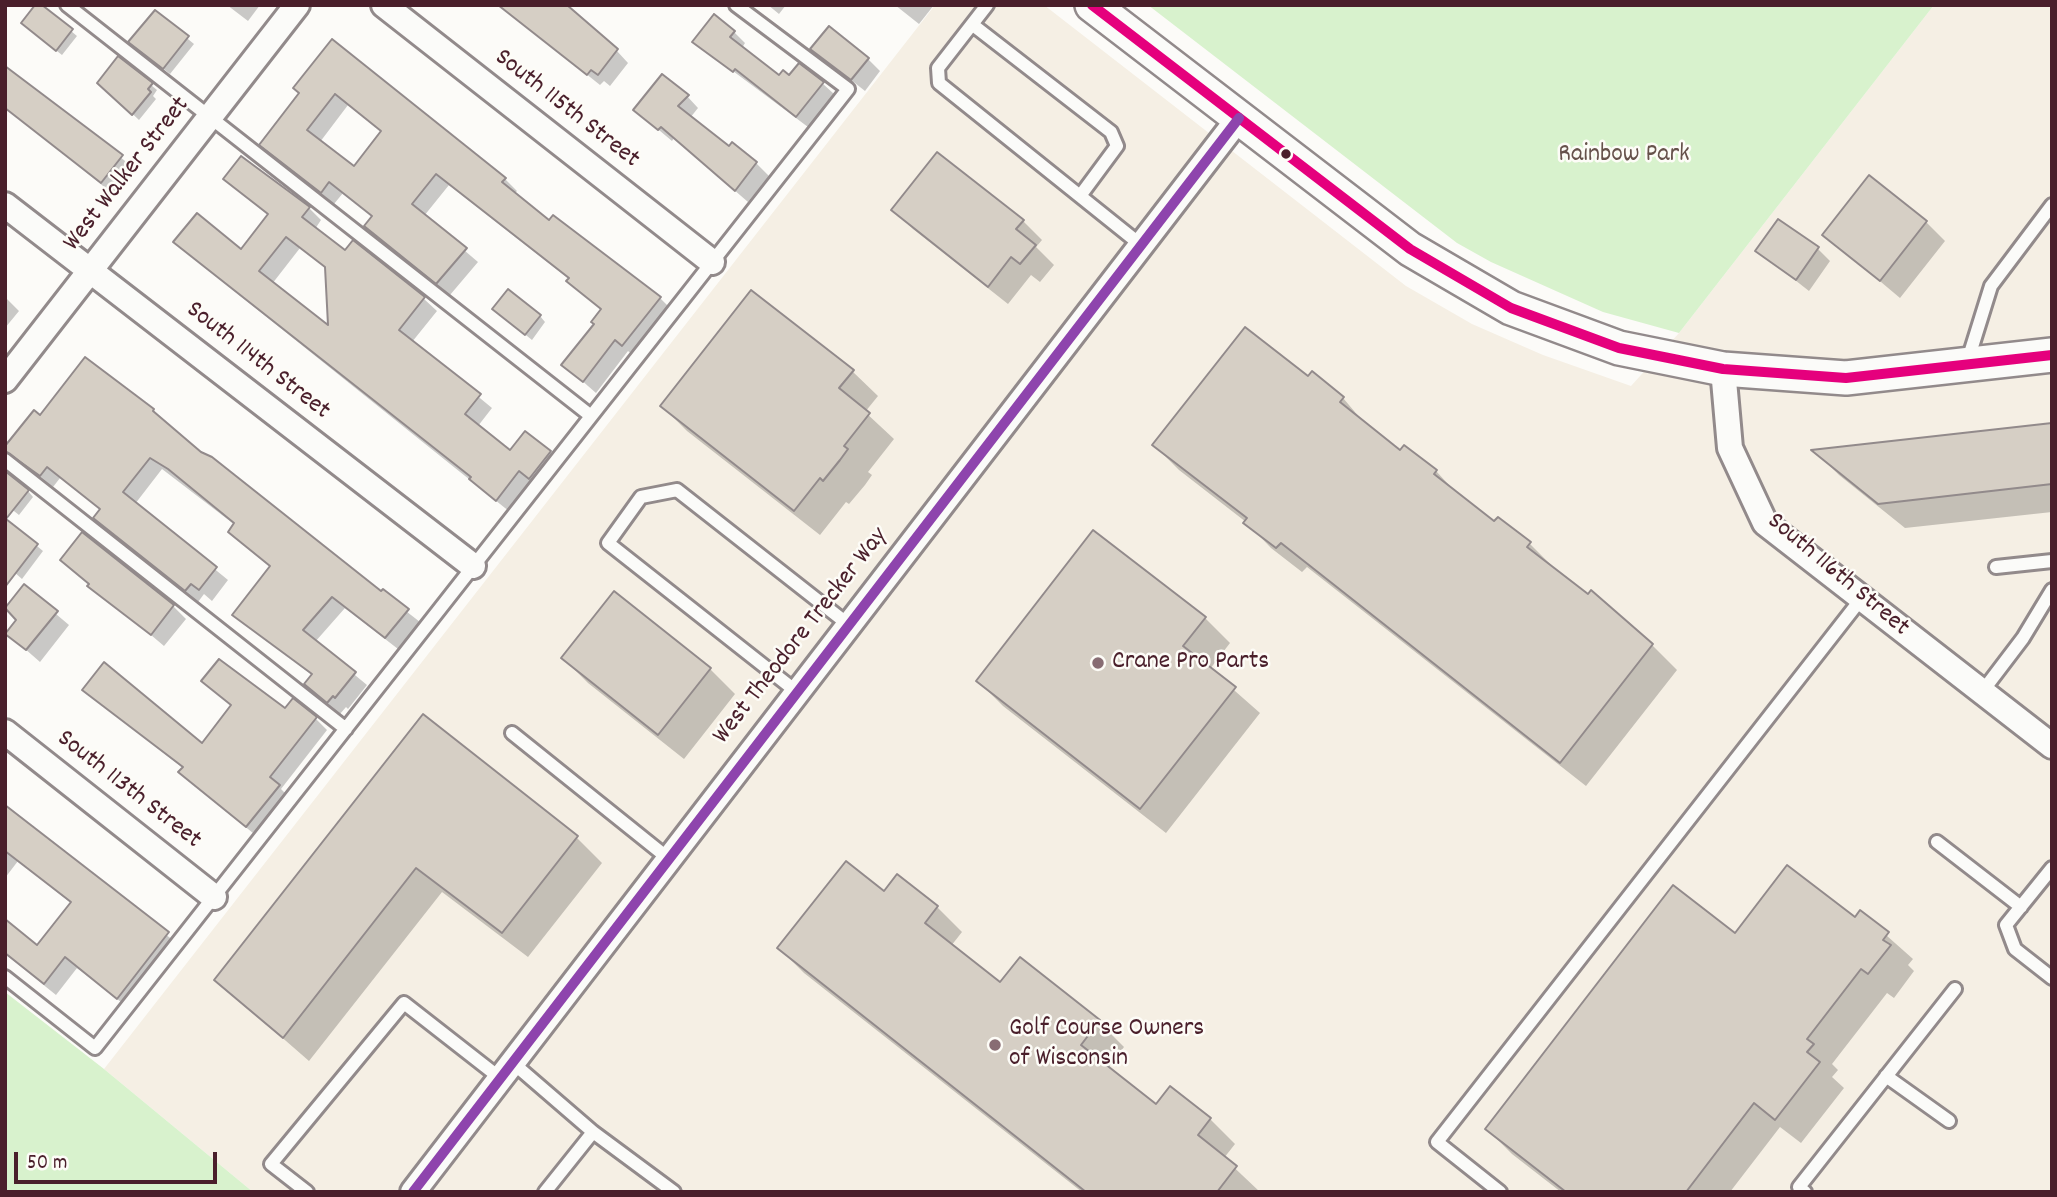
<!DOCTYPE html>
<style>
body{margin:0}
#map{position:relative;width:2057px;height:1197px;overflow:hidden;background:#fcfbf8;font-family:Dekko,sans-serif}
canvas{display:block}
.frame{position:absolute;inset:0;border:7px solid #4a1f2b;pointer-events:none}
.scale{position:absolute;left:14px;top:1152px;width:203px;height:32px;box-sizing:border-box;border:4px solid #4a1f2b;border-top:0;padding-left:9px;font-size:21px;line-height:24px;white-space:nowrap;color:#4a1f2b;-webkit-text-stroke:5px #fdfcf7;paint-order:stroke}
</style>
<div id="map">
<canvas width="2057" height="1197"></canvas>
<div class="frame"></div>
<div class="scale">50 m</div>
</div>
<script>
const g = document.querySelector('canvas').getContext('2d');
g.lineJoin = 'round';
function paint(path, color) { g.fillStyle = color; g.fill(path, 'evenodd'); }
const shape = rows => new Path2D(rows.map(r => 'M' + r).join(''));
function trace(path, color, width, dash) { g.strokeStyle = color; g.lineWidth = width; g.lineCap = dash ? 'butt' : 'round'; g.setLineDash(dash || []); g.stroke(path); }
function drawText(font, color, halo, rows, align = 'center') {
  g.font = font + ' Dekko,sans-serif'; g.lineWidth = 5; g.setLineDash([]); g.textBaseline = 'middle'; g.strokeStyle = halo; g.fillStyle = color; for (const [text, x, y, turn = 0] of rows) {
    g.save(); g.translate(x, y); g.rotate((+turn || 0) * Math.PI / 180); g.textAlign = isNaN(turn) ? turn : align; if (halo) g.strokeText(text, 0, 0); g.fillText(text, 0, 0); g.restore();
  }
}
paint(shape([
 [935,5,1044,5,1406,286,1472,324,1543,355,1631,386,1679,333,1934,5,2052,5,2052,1192,253,1192,104,1069]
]), '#f5efe4');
paint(shape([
 [1148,5,1934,5,1679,333,1603,312,1491,262,1457,243],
 [5,992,104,1069,253,1192,5,1192]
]), '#d8f2cd');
paint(shape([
 [227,5,260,5,248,21],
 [500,5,617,51,628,63,610,86,604,81,600,85],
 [768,5,786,5,779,14],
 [895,5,934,5,919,24],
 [155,12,194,44,170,74,137,48],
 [29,29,71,31,77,36,62,55],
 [734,32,745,43,742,48,779,78,822,83,834,94,808,127,694,42],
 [332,41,505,179,517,191,514,194,526,204,660,298,672,310,635,357,628,351,596,393,564,365,596,324,602,311,570,280,449,185,424,216,478,262,450,295,366,226,373,217,343,193,334,204,262,144,301,94],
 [348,105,382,132,354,168,320,142],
 [812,49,868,59,880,71,865,91],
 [5,67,134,168,113,194,5,107],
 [100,83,151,85,157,90,153,96,156,99,139,120],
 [686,95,698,108,690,118,729,148,756,163,769,176,748,202,674,138,672,141,635,110],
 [225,179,309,208,321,220,315,229,345,253,353,243,424,299,437,311,412,342,492,408,478,426,510,452,550,452,562,465,543,490,533,482,510,512,188,254,176,242,241,251,269,216],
 [300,248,327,269,330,329,272,284],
 [894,210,1023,221,1042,240,1036,247,1054,265,1040,282,1031,275,1008,304,913,229],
 [1926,222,1945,241,1900,298,1824,234],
 [1817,248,1830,261,1809,291,1758,251],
 [5,297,19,311,5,328],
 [501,315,540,316,545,322,532,340],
 [852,371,878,396,865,412,894,439,868,472,872,475,865,485,849,504,846,502,820,535,687,431,662,406],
 [1308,379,1343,398,1366,425,1401,452,1436,471,1460,497,1495,523,1530,544,1555,569,1652,645,1677,670,1586,786,1307,567,1302,572,1271,548,1246,522,1179,470,1154,445],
 [153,410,164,423,420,622,398,649,345,608,315,642,367,685,348,709,346,707,340,714,318,696,306,684,313,676,235,615,272,568,230,532,235,525,162,469,135,504,228,580,212,601,204,594,198,602,107,530,95,518,101,510,60,478,53,487,21,460,41,418],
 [2052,425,2052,512,1905,528,1839,475,1815,451],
 [28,491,33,497,19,515,5,504],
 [14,527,43,551,22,579,5,564],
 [62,560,173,606,186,619,164,646],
 [24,587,69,625,40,662,8,634,18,621,6,610],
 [1205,618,1230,643,1210,669,1260,713,1166,833,1003,706,978,681],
 [563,658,710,669,735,694,684,759,588,683],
 [203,681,315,718,327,730,281,789,290,798,259,838,193,784,181,772,184,769,84,690,202,745,232,706],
 [423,717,577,838,602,863,528,957,442,892,309,1061,216,980],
 [5,807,179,945,130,1009,77,968,56,995,5,954,5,925,38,947,72,904,18,861,5,878],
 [884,894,937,907,962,932,951,946,1001,985,1020,960,1099,1022,1124,1047,1108,1068,1157,1106,1210,1119,1235,1144,1224,1158,1260,1192,1082,1192,804,973,779,948],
 [1860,912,1913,959,1908,965,1914,971,1894,998,1887,993,1832,1064,1838,1070,1832,1077,1844,1088,1801,1143,1780,1127,1730,1192,1561,1192,1512,1154,1487,1129,1735,935,1855,920]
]), '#0003');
const building = shape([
 [35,5,42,5,73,29,56,51,21,23,35,5],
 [498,5,567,5,618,49,598,75,591,70,587,75,498,5],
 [155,10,189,36,163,69,128,42,155,10],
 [714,14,735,31,730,37,779,75,783,70,789,75,799,63,824,82,796,117,735,69,733,72,692,42,714,14],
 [829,26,869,58,851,80,810,49,829,26],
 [332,39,506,178,502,182,528,203,549,220,553,215,661,297,622,346,615,340,583,382,561,365,594,324,591,322,601,309,566,281,569,278,436,174,412,204,467,248,436,284,364,226,372,216,329,182,321,193,259,145,299,93,293,88,332,39],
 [335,94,381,131,354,166,307,130,335,94],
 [118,56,153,83,148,89,151,92,132,115,97,83,118,56],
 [5,66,123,155,101,183,5,108,5,66],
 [662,74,689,95,678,106,729,146,732,142,757,162,735,191,661,127,658,130,633,110,662,74],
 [937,152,1024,220,1016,229,1036,245,1020,264,1011,257,988,287,891,210,937,152],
 [241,156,310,207,302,217,345,250,353,240,425,297,399,330,481,394,465,414,510,450,525,431,551,451,529,479,519,471,496,501,469,479,471,477,173,242,197,213,241,249,268,214,223,179,241,156],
 [286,237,325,267,328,325,259,271,286,237],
 [1869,175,1927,221,1880,281,1822,235,1869,175],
 [1778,219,1819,247,1796,280,1755,251,1778,219],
 [508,289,541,315,525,335,492,309,508,289],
 [751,290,854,370,839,388,870,413,844,446,848,449,840,460,823,481,820,478,794,511,660,406,751,290],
 [1245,327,1308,376,1312,371,1344,397,1340,402,1400,450,1404,445,1437,470,1434,474,1494,521,1498,517,1531,542,1527,547,1588,594,1591,590,1653,644,1560,763,1281,543,1276,548,1243,523,1247,518,1152,445,1245,327],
 [85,357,154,409,153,411,201,452,212,457,381,591,383,589,409,609,385,638,332,597,303,630,356,672,335,698,333,696,327,703,304,684,312,674,232,615,270,566,228,532,234,523,168,469,150,458,123,492,217,567,199,590,191,584,185,591,93,518,100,509,47,467,40,476,5,451,5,446,34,410,40,415,85,357],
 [2052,423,2052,484,1878,504,1811,450,2052,423],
 [5,471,29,490,6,519,38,544,5,587,5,471],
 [1093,530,1206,617,1183,646,1236,687,1140,809,976,681,1093,530],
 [82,532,174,605,151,635,87,586,89,584,60,560,82,532],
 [24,584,58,611,26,650,5,634,16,620,5,608,24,584],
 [614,591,711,668,658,735,561,658,614,591],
 [219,659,285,708,293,698,317,717,270,777,280,785,246,827,178,772,183,767,82,690,104,662,202,743,231,705,201,681,219,659],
 [423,714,578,836,502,933,416,868,283,1038,214,980,423,714],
 [5,805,169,932,117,999,65,957,44,984,5,953,5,919,37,945,71,902,5,851,5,805],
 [846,861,884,891,897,874,938,906,925,923,1000,982,1020,957,1100,1020,1081,1045,1156,1104,1170,1086,1211,1118,1198,1135,1237,1166,1217,1192,1086,1192,777,948,846,861],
 [1787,865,1855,917,1860,910,1889,932,1883,940,1891,945,1868,974,1861,969,1807,1039,1814,1044,1807,1052,1820,1062,1775,1120,1754,1103,1686,1192,1566,1192,1485,1129,1673,885,1735,933,1787,865]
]);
paint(building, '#d6cfc5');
trace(building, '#928a8b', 2);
const lane = shape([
 [67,5,591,416],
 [987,5,938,68,939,83,1141,245],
 [973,25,1111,132,1117,146,1080,196],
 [1967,363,1991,286,2052,205],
 [5,460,346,729],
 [1996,567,2052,561],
 [797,692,608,543,641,497,677,490,849,625],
 [1982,692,2023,638,2052,590],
 [512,733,669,859],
 [1937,842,2021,907],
 [2052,868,2006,925,2015,949,2052,978],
 [5,977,95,1048,848,89,736,5],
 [513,1063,593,1132,674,1192],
 [1886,1076,1949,1121],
 [307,1192,271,1164,404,1003,500,1078],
 [545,1192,593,1132],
 [1500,1192,1437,1142,1861,599],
 [1805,1192,1799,1187,1955,989]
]);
const street = shape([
 [384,5,712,262],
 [5,205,473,566],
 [1723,369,1730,448,1765,523,2052,746],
 [5,380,297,5],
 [5,732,214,897],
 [413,1192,1239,118]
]);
const secondary = shape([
 [1092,5,1410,249,1511,308,1619,348,1723,369,1846,378,2052,355]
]);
trace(lane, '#928a8b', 18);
trace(street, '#928a8b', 30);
trace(secondary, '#928a8b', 38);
trace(lane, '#fbfbf9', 12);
trace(street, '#fbfbf9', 24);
trace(secondary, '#fbfbf9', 33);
trace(shape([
 [1092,5,1410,249,1511,308,1619,348,1723,369,1846,378,2052,355]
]), '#e5007d', 10);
trace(shape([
 [413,1192,1239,118]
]), '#8e44ad', 10);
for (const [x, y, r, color] of [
 [1286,154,6,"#4a1f2b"],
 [1098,663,7,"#886c73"],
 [995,1045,7,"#886c73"]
]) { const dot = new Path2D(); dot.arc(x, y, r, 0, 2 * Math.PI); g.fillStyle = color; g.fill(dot); trace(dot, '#fdfcf7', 2.5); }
drawText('26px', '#4a1f2b', '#fdfcf7', [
 ["South 115th Street",566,110,38],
 ["West Walker Street",128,175,-52],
 ["South 114th Street",257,362,38],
 ["South 116th Street",1837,576,40],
 ["West Theodore Trecker Way",802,637,-52],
 ["South 113th Street",128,791,38]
]);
drawText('26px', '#66524b', '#fdfcf7', [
 ["Rainbow Park",1624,156]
]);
drawText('26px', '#4a1f2b', '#fdfcf7', [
 ["Crane Pro Parts",1112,663],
 ["Golf Course Owners",1009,1030],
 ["of Wisconsin",1009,1060]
], 'left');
</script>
